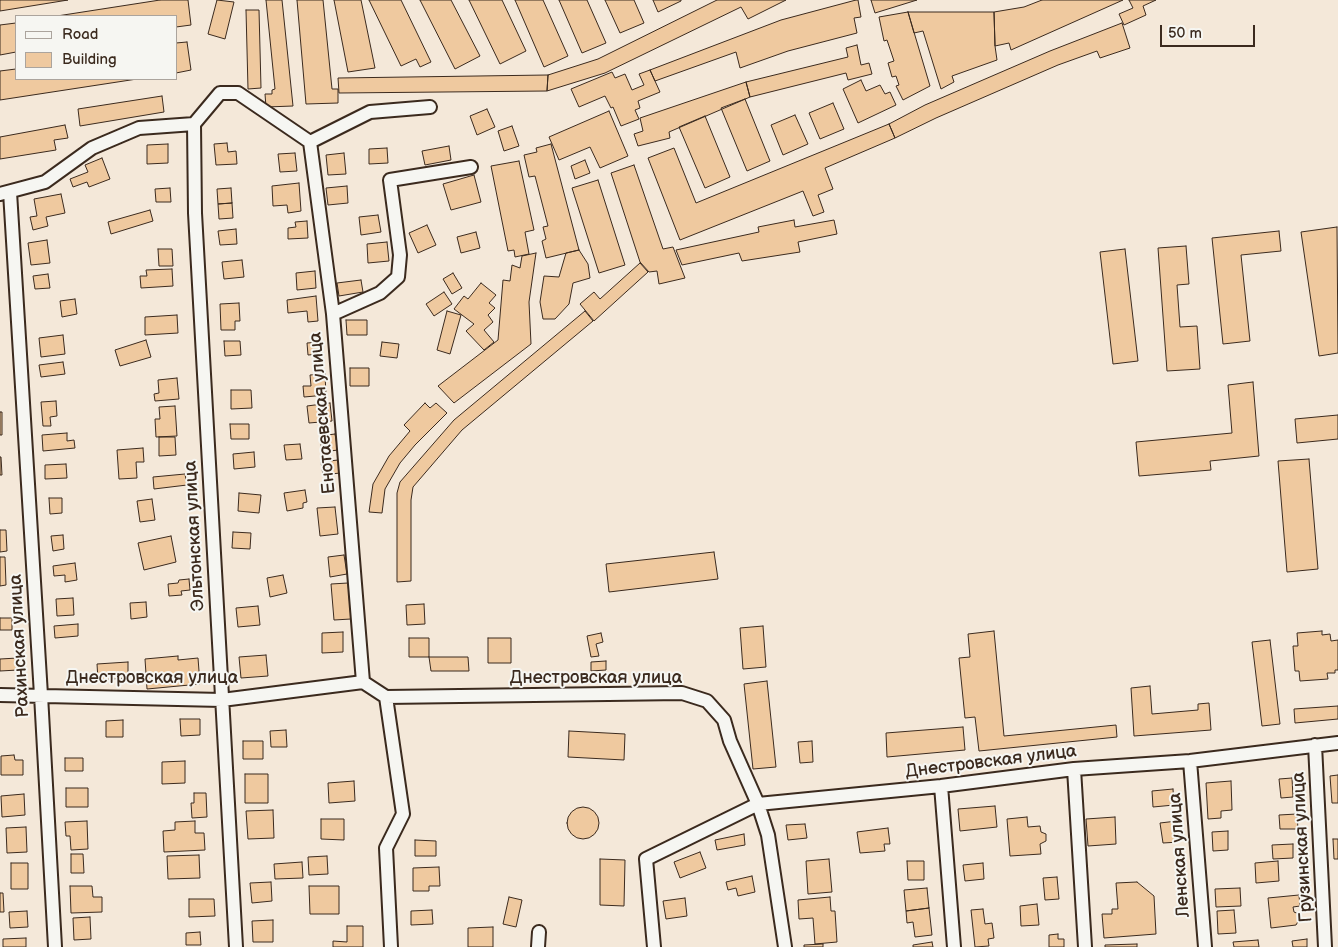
<!DOCTYPE html>
<meta charset="utf-8">
<style>
body{margin:0}
#map{position:relative;width:1338px;height:947px;overflow:hidden;background:#f4e8d9;font-family:"Balsamiq Sans",sans-serif}
canvas{display:block}
.legend{position:absolute;left:15px;top:15px;width:162px;height:65px;box-sizing:border-box;background:#f6f6f2;border:1px solid #aba49d;margin:0;padding:6px 9px;list-style:none;font-size:15px;color:#3b2a1e}
.legend li{display:flex;align-items:center;gap:10px;height:25px}
.legend b{width:25px;border:1px solid #aba49d}
.scale{position:absolute;left:1160px;top:25px;width:95px;height:22px;box-sizing:border-box;border:2px solid #3b2a1e;border-top:0;padding-left:6px;font-size:15px;line-height:18px;white-space:nowrap;color:#3b2a1e;-webkit-text-stroke:4px #f6f6f2;paint-order:stroke}
</style>
<div id="map">
<canvas width="1338" height="947"></canvas>
<ul class="legend">
<li><b style="height:6px;background:#f6f6f2"></b>Road</li>
<li><b style="height:14px;background:#efc99f"></b>Building</li>
</ul>
<div class="scale">50 m</div>
</div>
<script>
const g = document.querySelector('canvas').getContext('2d');
g.lineJoin = 'round';
function paint(path, color) { g.fillStyle = color; g.fill(path, 'evenodd'); }
const shape = rows => new Path2D(rows.map(r => 'M' + r).join(''));
function trace(path, color, width, dash) { g.strokeStyle = color; g.lineWidth = width; g.lineCap = dash ? 'butt' : 'round'; g.setLineDash(dash || []); g.stroke(path); }
function drawText(font, color, halo, rows, align = 'center') {
  g.font = font + ' "Balsamiq Sans",sans-serif'; g.lineWidth = 4; g.setLineDash([]); g.textBaseline = 'middle'; g.strokeStyle = halo; g.fillStyle = color; for (const [text, x, y, turn = 0] of rows) {
    g.save(); g.translate(x, y); g.rotate((+turn || 0) * Math.PI / 180); g.textAlign = isNaN(turn) ? turn : align; if (halo) g.strokeText(text, 0, 0); g.fillText(text, 0, 0); g.restore();
  }
}
const building = shape([
 [0,0,68,0,0,11,0,0],
 [160,0,188,0,191,25,176,27,176,16,57,16,160,0],
 [217,0,234,2,225,39,208,34,217,0],
 [266,0,282,0,293,106,266,107,265,94,272,94,272,90,275,89,266,0],
 [297,0,323,0,332,89,338,89,338,103,306,104,297,0],
 [334,0,361,0,375,68,348,72,334,0],
 [369,0,401,0,431,62,420,67,416,59,401,66,369,0],
 [420,0,451,0,480,56,455,69,420,0],
 [469,0,502,0,526,51,500,64,469,0],
 [515,0,543,0,568,56,544,67,515,0],
 [559,0,587,0,606,43,582,53,559,0],
 [605,0,634,0,644,23,620,33,605,0],
 [653,0,681,0,681,1,658,12,653,0],
 [717,0,786,0,748,19,741,7,605,73,547,91,548,75,598,59,717,0],
 [856,0,858,0,861,17,854,18,857,33,788,51,740,68,736,52,655,81,650,70,781,20,856,0],
 [871,0,917,0,875,13,871,0],
 [1042,0,1123,0,1011,50,1009,43,995,46,994,12,1024,7,1042,0],
 [1129,0,1156,0,1143,6,1146,15,1124,25,1119,14,1133,8,1129,0],
 [246,10,259,10,261,88,248,89,246,10],
 [908,12,930,86,903,100,896,86,899,85,896,76,892,77,888,63,894,61,887,40,884,41,879,17,908,12],
 [908,12,994,12,995,46,997,60,952,76,954,82,941,89,923,31,914,33,908,12],
 [16,23,16,52,0,55,0,25,16,23],
 [1122,23,1130,48,1100,58,1097,51,1058,65,936,118,895,138,889,124,925,105,1050,51,1122,23],
 [187,42,191,70,176,73,176,43,187,42],
 [857,45,861,65,869,63,872,74,848,80,846,73,750,97,746,82,848,57,846,48,857,45],
 [16,69,16,79,137,79,0,100,0,71,16,69],
 [650,70,660,92,638,101,640,108,635,110,639,119,621,126,613,107,611,108,605,96,579,107,571,89,612,72,615,78,625,74,632,90,644,85,639,74,650,70],
 [548,75,547,91,339,93,338,78,548,75],
 [861,80,866,91,880,85,885,94,890,92,896,105,858,123,843,89,861,80],
 [746,82,750,97,669,132,670,138,638,146,634,134,643,131,640,118,746,82],
 [162,96,164,112,80,126,78,109,162,96],
 [745,99,770,161,747,171,721,108,745,99],
 [833,103,844,129,820,139,809,113,833,103],
 [487,109,495,127,477,135,470,116,487,109],
 [609,111,628,156,600,168,590,147,559,160,549,137,609,111],
 [795,115,808,144,783,155,771,125,795,115],
 [705,116,730,177,705,188,679,127,705,116],
 [889,124,895,138,825,168,833,189,818,195,824,212,813,216,803,191,680,240,648,158,674,148,696,203,889,124],
 [65,125,68,138,54,140,56,150,0,159,0,137,65,125],
 [512,126,519,146,504,151,498,131,512,126],
 [227,143,228,152,236,151,237,164,216,165,214,144,227,143],
 [168,144,168,163,147,164,147,145,168,144],
 [551,144,579,250,546,258,542,241,546,239,543,227,548,226,535,176,529,177,524,155,537,152,536,148,551,144],
 [449,146,451,160,425,165,422,151,449,146],
 [387,148,388,163,369,164,369,149,387,148],
 [295,153,297,171,280,172,278,154,295,153],
 [344,153,346,174,328,175,326,155,344,153],
 [102,158,110,179,89,187,87,182,73,187,70,179,88,172,85,165,102,158],
 [585,160,590,173,575,179,571,166,585,160],
 [519,161,534,230,525,232,529,254,515,257,514,250,508,251,491,166,519,161],
 [634,165,663,249,673,247,685,278,659,284,657,271,649,272,640,262,611,173,634,165],
 [474,175,481,202,451,210,443,184,474,175],
 [598,180,625,265,599,273,572,188,598,180],
 [299,183,301,211,288,213,287,205,273,206,272,186,299,183],
 [347,186,348,203,328,205,326,188,347,186],
 [170,188,171,202,156,202,155,189,170,188],
 [231,188,232,203,218,204,217,189,231,188],
 [61,194,65,213,46,217,48,226,33,230,30,217,37,216,34,199,61,194],
 [232,203,233,218,219,219,218,204,232,203],
 [150,210,153,221,111,234,108,222,150,210],
 [378,215,381,232,361,235,359,217,378,215],
 [794,220,795,227,834,220,837,234,798,242,800,252,742,261,739,253,682,265,676,250,759,232,758,227,794,220],
 [307,221,308,238,288,239,288,228,296,227,295,222,307,221],
 [427,225,436,245,418,253,409,233,427,225],
 [1337,227,1338,353,1319,356,1301,232,1337,227],
 [236,229,237,244,220,245,218,231,236,229],
 [1279,231,1281,251,1241,255,1250,341,1223,344,1212,238,1279,231],
 [476,232,480,248,461,253,457,237,476,232],
 [47,240,50,263,31,265,28,243,47,240],
 [387,242,389,261,368,263,367,244,387,242],
 [1186,246,1189,284,1177,285,1180,327,1197,326,1200,369,1167,371,1158,248,1186,246],
 [158,249,172,249,173,266,159,266,158,249],
 [1125,249,1138,361,1113,364,1100,252,1125,249],
 [579,250,588,264,590,278,573,283,569,304,555,319,543,319,540,302,544,276,559,277,566,253,579,250],
 [536,253,529,302,531,344,454,403,438,386,498,340,503,280,510,281,512,265,520,268,522,256,536,253],
 [242,260,244,277,224,279,222,262,242,260],
 [640,263,648,272,594,321,580,304,594,292,600,299,640,263],
 [172,269,173,286,141,288,140,276,147,276,146,270,172,269],
 [315,271,316,288,297,290,296,273,315,271],
 [453,273,462,288,452,294,443,279,453,273],
 [48,274,50,288,35,289,33,276,48,274],
 [361,280,363,292,339,296,337,283,361,280],
 [481,283,496,295,489,303,495,308,488,315,493,322,484,330,494,342,484,350,466,331,474,324,454,309,464,296,468,299,481,283],
 [444,292,452,304,434,316,426,304,444,292],
 [316,296,318,321,308,322,307,311,288,313,287,300,316,296],
 [75,299,77,314,62,317,60,301,75,299],
 [239,303,240,321,235,321,235,330,221,330,220,304,239,303],
 [447,311,461,315,450,354,437,350,447,311],
 [585,311,593,321,462,430,413,487,411,500,411,581,397,582,397,493,400,482,454,420,585,311],
 [177,315,178,333,145,335,145,317,177,315],
 [346,320,367,320,367,335,347,335,346,320],
 [63,335,65,354,41,357,39,338,63,335],
 [146,340,151,357,120,366,115,350,146,340],
 [224,341,240,341,241,355,225,356,224,341],
 [321,342,322,354,308,355,307,343,321,342],
 [382,342,399,344,397,358,380,356,382,342],
 [63,362,65,374,41,377,39,365,63,362],
 [350,368,369,368,369,386,350,386,350,368],
 [325,374,326,395,304,397,303,386,311,386,310,375,325,374],
 [177,378,179,399,155,401,154,394,159,393,158,380,177,378],
 [1253,382,1259,456,1210,461,1211,470,1139,476,1136,442,1232,433,1228,385,1253,382],
 [231,390,251,390,252,408,231,409,231,390],
 [56,401,57,416,50,417,51,426,43,426,41,402,56,401],
 [330,403,332,421,309,423,307,406,330,403],
 [425,403,430,408,436,403,447,413,415,445,400,463,385,489,382,513,369,512,373,484,389,456,410,431,404,425,425,403],
 [175,406,177,436,156,437,155,419,160,419,159,407,175,406],
 [0,412,2,412,2,435,0,435,0,412],
 [1338,415,1338,439,1297,443,1295,419,1338,415],
 [230,424,249,424,249,439,231,439,230,424],
 [67,433,67,441,74,440,75,448,43,451,42,435,67,433],
 [335,434,338,450,322,452,320,436,335,434],
 [159,437,175,437,176,455,159,456,159,437],
 [300,444,302,459,286,460,284,445,300,444],
 [143,448,144,462,136,462,137,478,119,479,117,450,143,448],
 [254,452,255,467,234,469,233,454,254,452],
 [0,457,1,457,2,475,0,475,0,457],
 [1309,459,1318,569,1287,572,1278,461,1309,459],
 [338,460,340,473,323,475,321,462,338,460],
 [66,464,67,478,45,479,45,465,66,464],
 [185,474,187,485,154,489,153,477,185,474],
 [305,490,307,502,303,503,303,508,287,511,284,493,305,490],
 [239,493,261,495,259,513,238,511,239,493],
 [49,498,62,498,62,513,50,514,49,498],
 [152,499,155,520,140,522,137,501,152,499],
 [335,507,338,534,320,536,317,508,335,507],
 [0,530,6,530,7,551,0,552,0,530],
 [233,532,251,533,250,549,232,548,233,532],
 [63,535,64,549,53,551,51,536,63,535],
 [171,536,176,562,144,570,138,543,171,536],
 [714,552,718,579,609,592,606,564,714,552],
 [344,555,347,574,330,577,328,557,344,555],
 [0,557,5,557,6,585,0,586,0,557],
 [75,563,77,580,65,582,65,575,54,576,53,566,75,563],
 [283,575,287,593,270,597,267,578,283,575],
 [189,579,190,590,181,591,182,595,169,596,168,584,178,583,179,580,189,579],
 [348,583,351,619,334,620,331,584,348,583],
 [73,598,74,615,57,616,56,599,73,598],
 [146,602,147,617,131,619,130,603,146,602],
 [424,604,425,624,407,625,406,605,424,604],
 [258,606,260,625,238,627,236,608,258,606],
 [0,618,12,618,12,630,0,630,0,618],
 [78,624,78,636,55,638,54,626,78,624],
 [763,626,766,667,743,669,740,628,763,626],
 [994,631,1004,736,1116,725,1117,737,979,751,975,717,965,718,959,658,970,657,968,634,994,631],
 [1322,631,1322,635,1330,634,1331,641,1338,640,1338,670,1335,670,1335,673,1327,673,1328,679,1300,681,1299,671,1295,671,1293,646,1298,646,1297,633,1322,631],
 [343,632,343,652,322,653,322,633,343,632],
 [601,633,603,642,596,644,599,656,591,657,587,636,601,633],
 [409,638,429,638,429,657,409,657,409,638],
 [488,638,511,638,511,663,488,663,488,638],
 [1270,640,1280,724,1262,726,1252,642,1270,640],
 [266,655,268,676,241,678,239,657,266,655],
 [178,656,178,660,198,658,200,684,147,689,145,659,178,656],
 [429,657,468,657,469,671,431,671,429,657],
 [18,658,18,670,0,671,0,659,18,658],
 [606,661,606,670,591,671,591,662,606,661],
 [128,662,128,678,98,680,97,664,128,662],
 [767,681,776,767,753,769,744,684,767,681],
 [1150,686,1152,714,1198,710,1198,704,1209,703,1211,730,1134,736,1131,688,1150,686],
 [1338,706,1338,719,1295,723,1294,709,1338,706],
 [180,719,200,719,200,735,181,736,180,719],
 [123,720,123,737,106,737,106,721,123,720],
 [963,727,965,750,887,757,886,733,963,727],
 [286,730,287,747,271,747,270,731,286,730],
 [569,731,625,734,624,760,568,757,569,731],
 [243,741,263,741,263,759,243,759,243,741],
 [812,741,813,762,800,763,798,742,812,741],
 [14,755,15,760,23,760,23,775,1,775,1,756,14,755],
 [65,758,83,758,83,771,65,771,65,758],
 [185,761,185,783,162,784,162,762,185,761],
 [245,774,268,774,268,803,245,803,245,774],
 [1338,775,1338,803,1332,803,1330,776,1338,775],
 [1292,778,1293,797,1281,798,1279,779,1292,778],
 [354,781,355,801,329,803,328,783,354,781],
 [1231,781,1232,810,1221,811,1221,818,1208,819,1206,783,1231,781],
 [66,788,88,788,88,807,66,807,66,788],
 [1173,789,1174,805,1153,807,1152,791,1173,789],
 [194,793,206,793,207,817,192,818,191,803,194,803,194,793],
 [24,794,25,815,2,817,1,796,24,794],
 [995,806,997,827,960,831,958,809,995,806],
 '567 823a16 16 0 1 1 32 0a16 16 0 1 1-32 0Z',
 [273,810,274,838,248,839,246,811,273,810],
 [1297,814,1298,829,1280,829,1279,815,1297,814],
 [1027,817,1028,827,1040,826,1041,832,1046,834,1046,841,1040,844,1041,854,1010,856,1007,819,1027,817],
 [1115,817,1116,844,1088,846,1086,819,1115,817],
 [321,819,344,819,344,840,321,839,321,819],
 [87,821,88,849,71,850,70,836,66,836,65,822,87,821],
 [195,821,195,833,204,833,205,850,164,852,163,831,175,830,175,822,195,821],
 [1177,821,1179,842,1163,843,1160,823,1177,821],
 [805,824,807,838,788,840,786,825,805,824],
 [26,827,27,852,7,853,6,828,26,827],
 [888,828,890,844,884,844,885,851,860,853,857,832,888,828],
 [1228,831,1228,850,1213,851,1212,832,1228,831],
 [744,834,745,845,717,850,715,840,744,834],
 [1333,839,1338,839,1338,859,1334,859,1333,839],
 [415,840,436,841,436,856,415,856,415,840],
 [1293,844,1293,858,1273,859,1272,845,1293,844],
 [700,852,706,868,680,878,674,862,700,852],
 [71,854,83,854,84,873,71,873,71,854],
 [199,855,200,878,168,879,167,856,199,855],
 [327,856,328,874,309,875,308,857,327,856],
 [600,859,625,860,624,906,600,905,600,859],
 [829,859,832,892,808,894,806,861,829,859],
 [907,861,924,861,924,880,908,880,907,861],
 [1278,861,1279,881,1256,883,1255,863,1278,861],
 [302,862,303,878,275,879,274,864,302,862],
 [11,863,28,863,28,889,11,889,11,863],
 [983,863,984,879,965,881,963,865,983,863],
 [439,867,440,886,429,886,429,891,413,891,413,868,439,867],
 [752,876,755,892,738,896,736,888,728,890,726,882,752,876],
 [1057,877,1059,899,1045,900,1043,878,1057,877],
 [271,882,272,901,252,903,250,883,271,882],
 [1137,882,1154,896,1156,934,1104,938,1102,914,1112,914,1112,909,1118,909,1116,883,1137,882],
 [70,886,92,886,93,897,102,897,102,912,71,913,70,886],
 [309,886,339,886,339,914,310,914,309,886],
 [927,888,929,908,906,911,904,890,927,888],
 [1240,888,1241,906,1216,907,1215,889,1240,888],
 [0,893,3,893,4,912,0,912,0,893],
 [1299,895,1300,906,1293,907,1294,912,1299,914,1300,918,1296,925,1271,928,1268,898,1299,895],
 [509,897,522,900,516,927,503,924,509,897],
 [830,897,831,911,835,911,837,942,815,944,813,918,799,919,798,900,830,897],
 [685,898,687,916,666,919,663,901,685,898],
 [189,899,214,899,215,916,189,917,189,899],
 [1037,904,1039,925,1021,926,1020,906,1037,904],
 [929,908,932,935,915,937,913,922,907,923,906,911,929,908],
 [983,909,985,924,992,923,994,938,988,939,989,946,975,947,971,910,983,909],
 [432,910,433,924,411,925,411,911,432,910],
 [1234,910,1236,933,1218,934,1217,911,1234,910],
 [27,911,28,927,10,928,9,912,27,911],
 [90,917,91,939,74,940,73,918,90,917],
 [273,920,273,942,253,942,252,921,273,920],
 [347,926,363,926,363,947,333,947,333,941,347,942,347,926],
 [493,927,493,947,468,947,468,928,493,927],
 [200,932,201,945,186,945,186,933,200,932],
 [1058,934,1058,939,1064,939,1064,947,1049,947,1049,935,1058,934],
 [26,938,26,947,3,947,3,939,26,938],
 [1307,939,1307,947,1293,947,1292,941,1307,939],
 [1258,940,1259,947,1234,947,1233,942,1258,940],
 [932,942,933,947,913,947,913,945,932,942],
 [823,944,823,947,804,947,804,945,823,944],
 [1137,944,1137,947,1105,947,1105,945,1137,944]
]);
paint(building, '#efc99f');
trace(building, '#3b2a1e', 1);
const minor = shape([
 [194,124,195,213,236,947],
 [310,142,333,314,363,682],
 [310,142,370,112,430,107],
 [10,192,41,695,55,947],
 [0,194,45,182,92,148,139,128,194,124,220,93,238,93,310,142],
 [333,314,380,293,398,277,400,255,390,180,471,167],
 [0,695,222,700,363,682,386,697,682,693,707,701,724,720,730,741,758,804,941,786,1074,769,1190,761,1338,743],
 [386,697,403,814,386,848,391,947],
 [1315,745,1325,947],
 [1190,761,1205,947],
 [1074,769,1085,947],
 [941,786,954,947],
 [538,947,539,932],
 [654,947,646,859,758,804,768,835,785,947]
]);
trace(minor, '#3b2a1e', 16);
trace(minor, '#f6f6f2', 12);
drawText('18px', '#3b2a1e', '#f6f6f2', [
 ["Енотаевская улица",323,413,-95],
 ["Эльтонская улица",195,536,-93],
 ["Рахинская улица",20,646,-93],
 ["Днестровская улица",152,678],
 ["Днестровская улица",596,678],
 ["Днестровская улица",991,762,-7],
 ["Грузинская улица",1303,847,-93],
 ["Ленская улица",1180,855,-94]
]);
</script>
